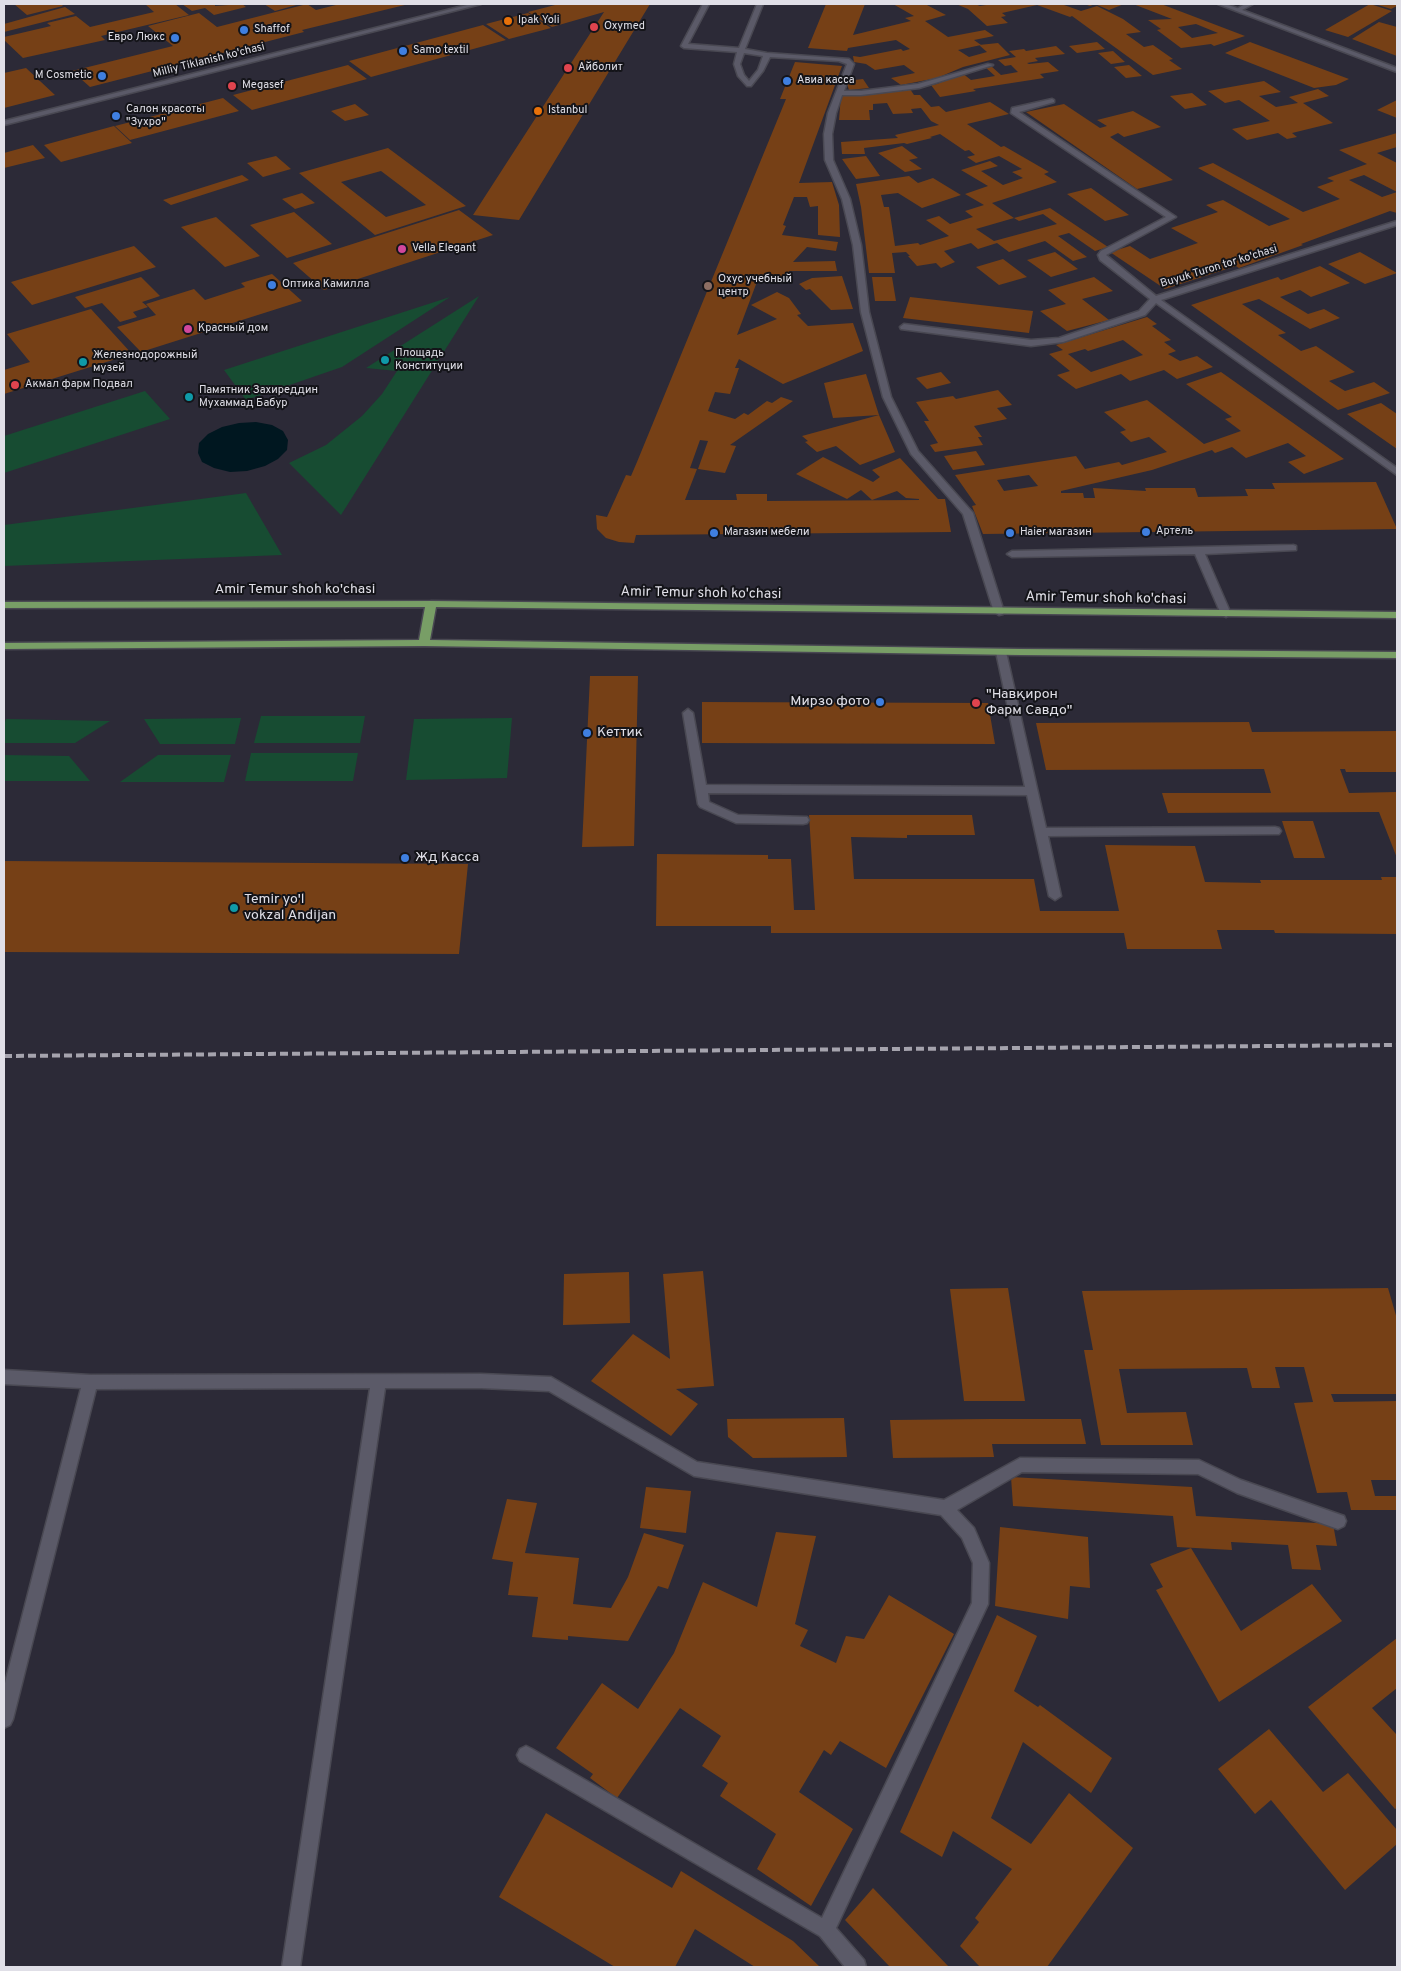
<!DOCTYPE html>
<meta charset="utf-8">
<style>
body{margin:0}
#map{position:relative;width:1401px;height:1971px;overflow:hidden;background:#2c2a37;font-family:Overpass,sans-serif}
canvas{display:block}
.frame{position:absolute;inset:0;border:5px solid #e0dfe7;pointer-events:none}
</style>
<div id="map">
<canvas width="1401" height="1971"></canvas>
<div class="frame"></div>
</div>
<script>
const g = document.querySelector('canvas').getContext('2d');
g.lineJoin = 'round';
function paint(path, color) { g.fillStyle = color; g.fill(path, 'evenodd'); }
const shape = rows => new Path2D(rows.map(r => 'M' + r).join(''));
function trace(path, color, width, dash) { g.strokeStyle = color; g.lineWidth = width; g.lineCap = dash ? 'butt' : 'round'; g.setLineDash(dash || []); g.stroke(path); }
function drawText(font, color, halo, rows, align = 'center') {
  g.font = font + ' Overpass,sans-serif'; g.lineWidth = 4; g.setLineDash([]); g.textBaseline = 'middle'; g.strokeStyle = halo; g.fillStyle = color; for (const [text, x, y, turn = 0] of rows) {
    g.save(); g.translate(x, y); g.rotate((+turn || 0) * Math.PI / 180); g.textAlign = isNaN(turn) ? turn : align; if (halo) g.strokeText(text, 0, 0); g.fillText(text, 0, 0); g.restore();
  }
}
paint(shape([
 [479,296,341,515,289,463,326,445,362,416,382,394,397,371,366,368],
 [450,297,342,367,246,400,224,370],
 [145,391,170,419,4,473,4,436],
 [246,493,282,555,4,566,4,525],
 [261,716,365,716,360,743,254,743],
 [241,718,235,744,160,744,144,719],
 [512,718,507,778,406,780,414,719],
 [6,719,110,721,75,743,4,743,4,725],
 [251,753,358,753,353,781,245,781],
 [4,755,69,756,90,781,4,781],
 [158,755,231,755,224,782,120,782]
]), '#174c32');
paint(shape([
 [256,422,272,425,283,431,288,440,287,450,278,459,265,466,247,471,230,472,214,468,202,462,198,453,199,443,208,434,222,427,239,423]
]), '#001720');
paint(shape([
 [14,4,61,4,63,6,27,15],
 [145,4,175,4,189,15,101,36,105,40,23,58,4,40,4,37,51,26,47,23,76,16,90,27,154,12],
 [182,4,215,4,215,6,242,4,246,7,214,15,205,8,192,11],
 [264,4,300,4,275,11],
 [307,4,316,10,340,4,409,4,302,30,304,32,90,87,72,71,173,46,148,26,199,13,217,27],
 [559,4,650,4,519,220,473,215,604,12,552,27,528,12],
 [826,4,865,4,853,35,911,21,905,18,914,16,893,4,925,4,946,15,925,21,948,37,985,30,994,36,974,40,981,45,958,50,969,57,987,52,979,45,998,43,1010,55,963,67,937,78,901,85,891,78,915,73,904,65,875,70,866,64,854,62,853,56,860,57,901,49,903,51,910,49,896,40,848,48,847,51,808,48],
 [956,4,975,4,980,6,992,4,1067,4,1064,5,1081,11,1097,6,1123,19,1141,32,1126,34,1144,47,1153,45,1173,59,1169,60,1182,69,1153,75,1072,16,1070,17,1037,5,1002,13,1006,16,1001,17,1008,23,987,26,968,9],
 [1084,4,1124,4,1109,10,1095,4,1090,6],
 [1133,4,1161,4,1245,36,1214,46,1211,44,1181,48,1157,30,1161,29,1148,20,1172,19],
 [1196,24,1218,33,1192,38,1178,27],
 [1370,4,1392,11,1348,37,1325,30],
 [1375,4,1397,4,1397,6,1391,9],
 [65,7,75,14,4,32,4,24],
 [528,13,551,28,509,39,486,24],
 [1379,22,1397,27,1397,56,1352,39],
 [483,25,506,40,371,77,349,61],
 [1097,42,1105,49,1077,53,1069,46],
 [1250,42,1349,79,1336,85,1314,88,1225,53],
 [1056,46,1065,54,1035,58,1038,61,1027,63,1029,64,1048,62,1059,71,1040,74,1044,78,973,89,976,91,940,97,931,85,937,84,962,73,971,80,995,76,985,67,991,66,1001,75,1018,72,1011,65,1005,66,998,60,1016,57,1009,51,1024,49,1026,51],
 [1113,51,1125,62,1111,64,1098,53],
 [795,62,842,66,799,183,832,182,839,205,840,237,818,235,818,206,810,207,807,197,794,197,783,225,786,226,782,235,838,242,836,251,807,247,793,262,835,261,837,271,789,271,785,282,758,279,737,335,777,319,751,305,777,292,789,298,801,314,797,315,808,326,853,323,863,351,783,384,739,359,735,368,739,368,730,394,715,392,708,411,735,419,744,413,748,415,767,401,772,403,781,397,793,401,730,445,736,446,725,473,698,469,708,441,700,440,690,468,697,469,685,500,737,500,736,494,767,494,767,501,919,500,919,499,906,498,897,491,872,500,861,490,847,499,796,474,823,457,873,482,880,477,872,470,900,458,938,499,945,499,951,532,636,535,634,543,619,542,606,538,597,529,596,515,607,517,626,475,631,476,637,462,786,99,780,99],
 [348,65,367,79,252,110,233,95],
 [1129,65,1142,76,1126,78,1114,67],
 [26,68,55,95,4,108,4,73],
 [863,79,869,88,849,90,846,81],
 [1264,81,1281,92,1259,96,1276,107,1298,103,1289,97,1318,89,1329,96,1303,103,1333,123,1292,133,1297,137,1287,139,1278,133,1247,140,1232,129,1270,121,1239,100,1225,103,1208,91],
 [910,89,914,95,920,95,931,107,939,106,946,112,990,102,1009,114,967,124,1001,147,1004,146,1049,172,1044,174,1057,182,992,203,1014,218,976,229,994,241,1057,224,1043,214,1019,221,1014,218,1050,208,1108,247,1095,251,1069,233,1058,236,1087,257,1073,261,1045,241,1009,252,997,243,978,249,971,243,944,251,955,262,941,268,936,263,917,266,908,256,910,256,906,252,892,253,895,273,869,273,861,207,856,184,909,176,918,183,933,178,961,195,922,208,898,193,881,195,884,207,889,207,895,246,918,243,920,245,949,236,926,220,939,216,950,224,973,217,965,211,984,205,965,194,988,186,961,170,990,161,998,166,981,171,1003,185,1023,178,1012,172,1022,169,999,156,976,163,967,157,975,155,969,150,965,151,940,134,930,137,932,138,907,144,904,143,864,148,865,154,842,154,841,142,898,138,895,135,939,125,931,121,921,108,911,109,913,113,893,114,887,103,873,104,873,110,869,110,870,120,839,120,841,95,863,96,889,90],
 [1192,93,1207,105,1185,109,1170,96],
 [223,98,239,111,130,140,115,126],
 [1397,100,1397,118,1377,110],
 [355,104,369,115,345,121,331,111],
 [1064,104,1100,128,1107,126,1097,120,1133,111,1161,127,1124,137,1118,133,1110,137,1173,180,1137,189,1026,112],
 [114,126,132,143,61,162,44,145],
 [1397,133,1397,147,1377,153,1397,163,1397,213,1390,211,1301,244,1303,245,1239,268,1236,266,1165,289,1110,252,1130,246,1150,259,1198,243,1171,228,1218,212,1206,205,1223,200,1269,226,1290,219,1198,168,1213,163,1303,212,1340,199,1317,187,1334,181,1327,178,1367,164,1339,150],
 [1364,175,1397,192,1382,197,1349,180],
 [33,145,45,158,4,168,4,153],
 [902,146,918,158,909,160,922,169,905,172,878,153],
 [388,148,466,206,375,235,299,173],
 [381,171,426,205,386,217,341,182],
 [276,156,291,169,263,177,247,163],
 [866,156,880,176,856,179,842,159],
 [242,175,249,180,171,205,163,200],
 [1091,188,1129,215,1105,221,1067,194],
 [302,193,315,203,295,209,282,199],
 [459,210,493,235,324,290,293,263],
 [294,212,332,244,287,258,250,225],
 [216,217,260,256,225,267,181,227],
 [134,246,156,267,32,305,11,282],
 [1055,252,1078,269,1051,277,1027,260],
 [1360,252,1397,273,1365,284,1328,264],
 [1003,259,1027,277,999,285,976,267],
 [1320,266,1350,283,1311,297,1300,290,1280,297,1308,314,1324,309,1340,318,1310,329,1259,299,1242,304,1286,333,1278,335,1301,351,1316,346,1355,372,1329,381,1345,391,1374,382,1390,393,1338,410,1191,305,1278,277,1281,280],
 [272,274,302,301,141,352,117,327,156,315,146,304,194,289,205,300,245,287,241,283],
 [842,276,853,309,831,310,810,289,806,290,799,284,812,278],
 [141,277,160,296,142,302,148,307,133,312,137,317,120,322,102,303,85,308,75,297],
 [872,277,892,277,896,301,875,301],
 [1094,277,1113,291,1082,299,1109,320,1067,331,1040,311,1066,304,1048,290],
 [910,297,1033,311,1029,333,903,318],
 [91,309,132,354,4,394,4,370,30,362,7,334],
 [1147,317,1157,324,1152,326,1171,340,1164,342,1176,351,1168,354,1180,361,1197,356,1213,367,1177,379,1164,370,1130,381,1121,374,1076,389,1057,375,1070,371,1049,354,1063,350,1056,345],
 [1123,340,1143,355,1091,372,1068,354,1085,349,1088,351],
 [941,372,951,383,927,389,916,378],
 [1221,372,1344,459,1304,474,1288,462,1306,456,1288,443,1246,458,1232,447,1215,453,1212,450,1152,470,1061,491,1061,493,1083,493,1084,498,1095,498,1093,488,1146,491,1145,488,1195,488,1198,497,1248,496,1245,489,1275,489,1272,483,1376,482,1397,529,983,534,972,506,976,505,955,475,1076,456,1085,469,1119,462,1122,465,1167,452,1149,437,1131,442,1120,432,1126,430,1104,412,1147,400,1204,444,1241,431,1225,419,1232,417,1186,384],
 [1029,475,1038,486,1004,491,997,480],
 [866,374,879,415,895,452,860,465,836,446,817,452,805,442,808,441,802,436,879,415,833,418,824,383],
 [998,390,1012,405,997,408,1007,419,974,426,982,437,978,437,983,445,935,452,930,445,938,443,924,421,929,421,916,402,953,396,956,399],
 [1381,403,1397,414,1397,449,1347,414],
 [976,451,985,465,953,470,944,456],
 [590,676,638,676,634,846,582,847],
 [702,702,988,703,995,744,702,743],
 [1249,722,1252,732,1397,731,1397,772,1346,772,1345,769,1340,769,1349,793,1397,792,1397,858,1379,812,1168,813,1162,793,1271,793,1264,769,1046,770,1036,723],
 [809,815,972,815,975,835,907,835,907,838,851,837,854,879,1034,879,1040,911,1119,911,1105,845,1195,846,1205,882,1261,883,1260,880,1382,880,1381,877,1397,877,1397,934,1275,933,1274,930,1217,930,1222,949,1127,949,1124,933,771,933,771,926,656,926,657,854,768,855,768,859,791,859,794,910,815,910],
 [1282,821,1313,821,1325,858,1294,858],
 [4,861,468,864,459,954,4,952],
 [703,1271,714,1386,676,1389,698,1404,671,1436,591,1381,633,1334,670,1359,663,1274],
 [629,1272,630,1323,563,1325,564,1274],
 [1008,1288,1025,1401,964,1401,950,1289],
 [1388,1288,1397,1319,1397,1394,1331,1394,1334,1402,1397,1401,1397,1480,1371,1480,1375,1496,1397,1496,1397,1510,1351,1510,1347,1492,1317,1493,1294,1403,1313,1402,1304,1367,1275,1367,1280,1388,1252,1388,1247,1368,1119,1369,1127,1413,1186,1412,1193,1445,1101,1445,1084,1350,1093,1350,1082,1291],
 [844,1418,847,1457,753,1458,728,1437,727,1419],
 [989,1419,1081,1419,1086,1444,992,1444,994,1457,893,1458,890,1420],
 [1011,1477,1192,1487,1196,1516,1333,1524,1337,1546,1316,1545,1321,1570,1292,1569,1288,1545,1231,1542,1232,1550,1177,1547,1173,1516,1013,1506],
 [646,1487,691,1491,686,1533,640,1528],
 [507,1499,537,1503,525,1553,579,1558,573,1604,611,1608,628,1577,644,1533,684,1545,668,1589,658,1586,628,1641,568,1636,568,1640,532,1637,538,1597,508,1595,513,1562,492,1559],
 [1000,1527,1088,1537,1090,1588,1070,1586,1068,1619,995,1606],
 [776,1532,816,1536,795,1624,808,1630,800,1646,836,1663,846,1636,864,1639,889,1595,954,1634,886,1768,840,1741,831,1755,824,1750,799,1792,853,1829,811,1906,757,1869,776,1834,720,1796,728,1783,702,1766,721,1736,680,1708,617,1798,590,1778,593,1774,556,1748,602,1683,638,1709,674,1653,703,1582,757,1607],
 [1191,1548,1241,1631,1312,1584,1342,1621,1219,1702,1156,1590,1163,1587,1150,1564],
 [997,1615,1037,1636,1014,1691,1038,1707,1040,1705,1112,1758,1091,1793,1023,1742,991,1818,1031,1844,1069,1793,1133,1848,1047,1967,980,1967,960,1946,979,1922,975,1918,1012,1869,953,1831,942,1857,900,1832],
 [1397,1638,1397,1688,1372,1708,1396,1734,1397,1733,1397,1808,1395,1809,1308,1707],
 [1269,1729,1323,1792,1348,1773,1397,1830,1397,1844,1345,1890,1271,1800,1255,1814,1218,1769],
 [546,1813,672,1888,681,1871,793,1941,820,1967,755,1967,695,1929,675,1967,615,1967,499,1897],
 [873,1888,949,1967,890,1967,845,1920]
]), '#764016');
const service = shape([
 [703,4,709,4,688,44,739,48,757,4,763,4,745,49,767,53,849,59,854,64,844,91,861,91,918,84,988,64,993,65,919,88,861,95,842,95,836,113,832,134,833,160,850,199,861,245,869,312,891,397,918,451,973,513,1004,612,1003,614,999,615,994,612,963,514,911,454,883,397,861,312,853,245,842,199,825,160,824,134,828,113,847,64,839,61,770,57,763,71,751,86,747,86,738,76,734,64,737,52,684,48,681,46,703,4],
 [744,53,763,56,758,70,749,81,744,75,740,64,744,53],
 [1245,4,1253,4,1240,11,1235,10,1245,4],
 [1293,545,1296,546,1296,550,1205,554,1231,614,1226,617,1221,614,1195,554,1012,557,1007,554,1012,551,1293,545],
 [1001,649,1006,652,1046,828,1275,827,1279,828,1281,831,1279,834,1048,836,1061,896,1055,900,1049,896,1027,795,708,793,709,802,738,815,807,817,809,820,807,823,803,824,736,823,700,807,698,804,683,713,688,709,693,713,706,785,1025,787,996,652,1001,649],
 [4,1370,90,1375,481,1374,551,1377,697,1462,944,1500,1020,1458,1199,1460,1241,1480,1344,1516,1346,1521,1344,1526,1338,1529,1237,1493,1198,1474,1022,1472,957,1510,974,1528,989,1563,988,1604,836,1928,864,1960,866,1967,845,1967,820,1936,520,1761,517,1755,520,1749,526,1746,532,1749,822,1918,972,1603,973,1563,962,1538,941,1515,694,1476,549,1391,481,1388,385,1388,300,1967,282,1967,370,1388,96,1389,13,1719,10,1725,4,1728,4,1687,81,1388,4,1384,4,1370]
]);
const minor = shape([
 [1052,99,1054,100,1054,102,1019,112,1176,217,1106,255,1156,296,1397,221,1397,225,1161,300,1397,468,1397,475,1156,303,1145,315,1063,342,1031,346,901,329,900,327,904,324,1031,340,1059,338,1139,311,1150,299,1100,260,1098,255,1101,251,1166,217,1011,113,1012,108,1052,99]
]);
const tertiary = shape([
 [471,4,481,4,4,125,4,121,471,4],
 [1218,4,1226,4,1397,68,1397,72,1218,4]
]);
const primary = shape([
 [431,601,1397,612,1397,618,436,607,430,640,1020,649,1397,652,1397,658,1020,655,424,646,4,649,4,643,419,640,425,607,4,608,4,602,431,601]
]);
trace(service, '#494852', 3);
trace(minor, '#494852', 3);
trace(tertiary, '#494852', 3);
trace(primary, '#494852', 3);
paint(service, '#5b5a68');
paint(minor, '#5b5a68');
paint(tertiary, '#5b5a68');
paint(primary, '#789e66');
trace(shape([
 [4,1056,1397,1045]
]), '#a5a3ad', 4, [8, 4]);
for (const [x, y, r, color] of [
 [508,21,5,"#e8710a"],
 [594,27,5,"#e0444e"],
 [244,30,5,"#3f7fe0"],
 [175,38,5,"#3f7fe0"],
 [403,51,5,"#3f7fe0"],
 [568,68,5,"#e0444e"],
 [102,76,5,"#3f7fe0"],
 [787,81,5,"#3f7fe0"],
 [232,86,5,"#e0444e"],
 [538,111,5,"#e8710a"],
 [116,116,5,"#3f7fe0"],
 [402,249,5,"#d1479c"],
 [272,285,5,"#3f7fe0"],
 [708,286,5,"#8d6e63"],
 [188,329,5,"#d1479c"],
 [385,360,5,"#0f9aa8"],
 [83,362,5,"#0f9aa8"],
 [15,385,5,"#e0444e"],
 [189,397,5,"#0f9aa8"],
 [1146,532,5,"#3f7fe0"],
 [714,533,5,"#3f7fe0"],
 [1010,533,5,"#3f7fe0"],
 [880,702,5,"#3f7fe0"],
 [976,703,5,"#e0444e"],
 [587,733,5,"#3f7fe0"],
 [405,858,5,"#3f7fe0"],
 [234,908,5,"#0f9aa8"]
]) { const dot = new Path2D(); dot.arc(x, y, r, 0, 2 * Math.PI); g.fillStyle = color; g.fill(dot); trace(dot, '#141419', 2); }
drawText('11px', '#e0dfe7', '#141419', [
 ["Ipak Yoli",518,21],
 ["Oxymed",604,27],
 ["Shaffof",254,30],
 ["Евро Люкс",165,38,"right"],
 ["Samo textil",413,51],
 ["Айболит",578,68],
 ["M Cosmetic",92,76,"right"],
 ["Авиа касса",797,81],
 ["Megasef",242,86],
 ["Салон красоты",126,110],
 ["\"Зухро\"",126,123],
 ["Istanbul",548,111],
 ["Vella Elegant",412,249],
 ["Охус учебный",718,280],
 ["центр",718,293],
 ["Оптика Камилла",282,285],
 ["Красный дом",198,329],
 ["Площадь",395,354],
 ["Конституции",395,367],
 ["Железнодорожный",93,356],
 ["музей",93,369],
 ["Акмал фарм Подвал",25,385],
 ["Памятник Захиреддин",199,391],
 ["Мухаммад Бабур",199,404],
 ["Артель",1156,532],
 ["Магазин мебели",724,533],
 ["Haier магазин",1020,533]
], 'left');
drawText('11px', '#e0dfe7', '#141419', [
 ["Milliy Tiklanish ko'chasi",209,61,-14],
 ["Buyuk Turon tor ko'chasi",1219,267,-17]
]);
drawText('14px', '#e0dfe7', '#141419', [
 ["Amir Temur shoh ko'chasi",295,590],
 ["Amir Temur shoh ko'chasi",701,594,1],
 ["Amir Temur shoh ko'chasi",1106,599,1]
]);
drawText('14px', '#e0dfe7', '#141419', [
 ["\"Навқирон",986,695],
 ["Фарм Савдо\"",986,711],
 ["Мирзо фото",870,702,"right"],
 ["Кеттик",597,733],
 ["Жд Касса",415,858],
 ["Temir yo'l",244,900],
 ["vokzal Andijan",244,916]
], 'left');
</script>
